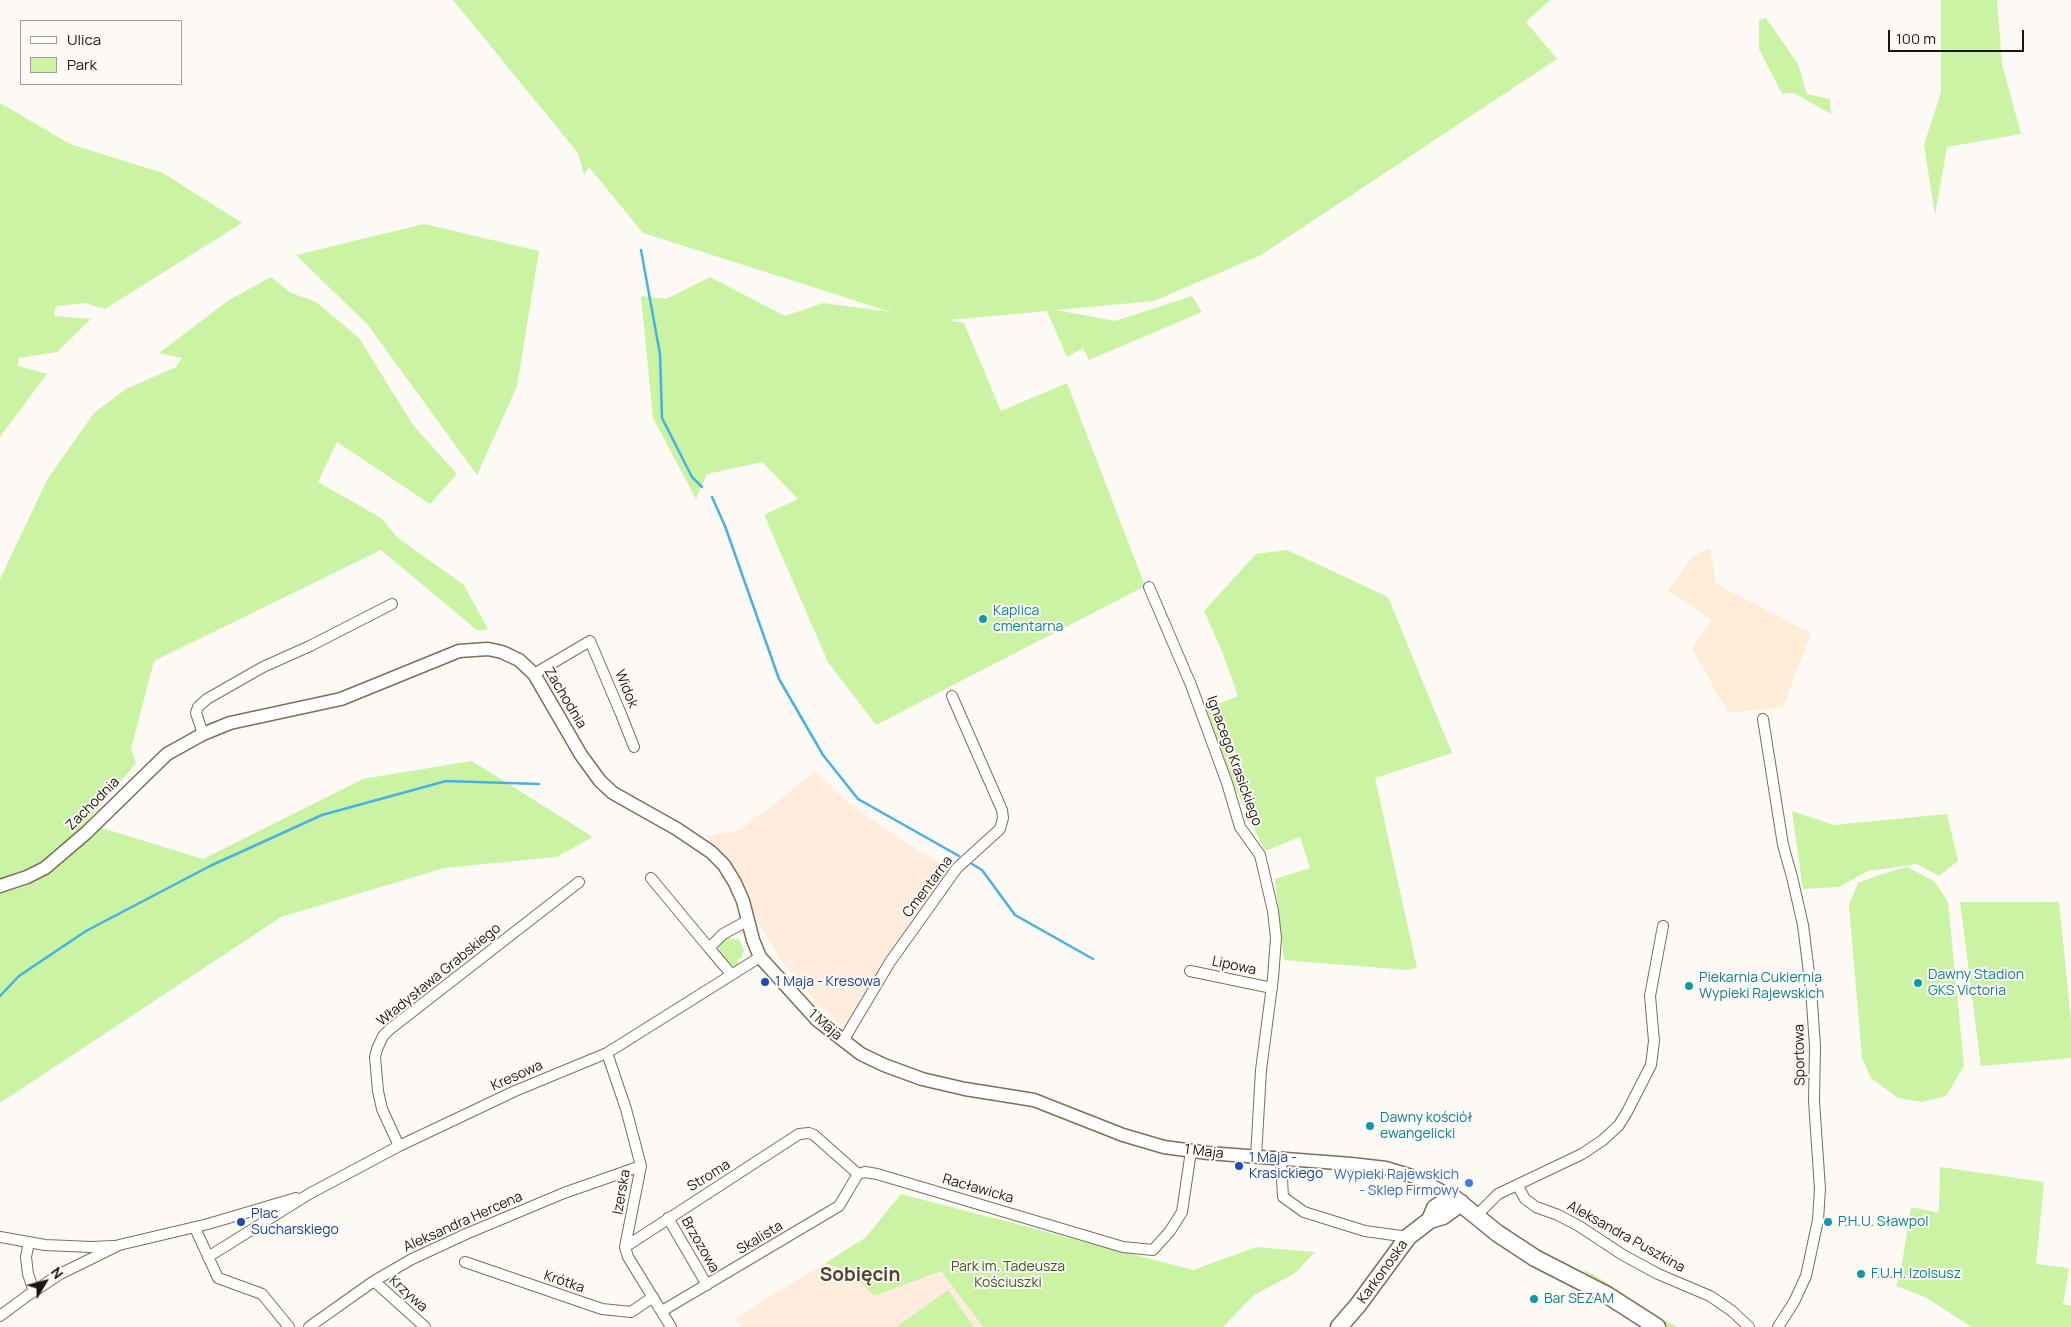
<!DOCTYPE html>
<meta charset="utf-8">
<style>
body{margin:0}
#map{position:relative;width:2071px;height:1327px;overflow:hidden;background:#fdf9f5;font-family:Manrope,sans-serif}
canvas{display:block}
.legend{position:absolute;left:20px;top:20px;width:162px;height:65px;box-sizing:border-box;background:#fdf9f5;border:1px solid #a39e99;margin:0;padding:6px 9px;list-style:none;font-size:15px;color:#1b150e}
.legend li{display:flex;align-items:center;gap:10px;height:25px}
.legend b{width:25px;border:1px solid #a39e99}
.north{position:absolute;left:20px;top:1257px;width:50px;height:50px;-webkit-text-stroke:4px #fdf9f5;paint-order:stroke;rotate:53deg;font-size:14px;font-weight:700;line-height:20px;text-align:center;color:#1b150e}
.north::after{content:'';display:block;margin:auto;width:18px;height:22px;background:#1b150e;clip-path:polygon(50% 0,100% 100%,50% 72%,0 100%)}
.scale{position:absolute;left:1888px;top:30px;width:136px;height:22px;box-sizing:border-box;border:2px solid #1b150e;border-top:0;padding-left:6px;font-size:15px;line-height:18px;white-space:nowrap;color:#1b150e;-webkit-text-stroke:4px #fdf9f5;paint-order:stroke}
</style>
<div id="map">
<canvas width="2071" height="1327"></canvas>
<ul class="legend">
<li><b style="height:6px;background:#fff"></b>Ulica</li>
<li><b style="height:14px;background:#caf3a3"></b>Park</li>
</ul>
<div class="north">N</div>
<div class="scale">100 m</div>
</div>
<script>
const g = document.querySelector('canvas').getContext('2d');
g.lineJoin = 'round';
function paint(path, color) { g.fillStyle = color; g.fill(path, 'evenodd'); }
const shape = rows => new Path2D(rows.map(r => 'M' + r).join(''));
function trace(path, color, width, dash) { g.strokeStyle = color; g.lineWidth = width; g.lineCap = dash ? 'butt' : 'round'; g.setLineDash(dash || []); g.stroke(path); }
function drawText(font, color, halo, rows, align = 'center') {
  g.font = font + ' Manrope,sans-serif'; g.lineWidth = 4; g.setLineDash([]); g.textBaseline = 'middle'; g.strokeStyle = halo; g.fillStyle = color; for (const [text, x, y, turn = 0] of rows) {
    g.save(); g.translate(x, y); g.rotate((+turn || 0) * Math.PI / 180); g.textAlign = isNaN(turn) ? turn : align; if (halo) g.strokeText(text, 0, 0); g.fillText(text, 0, 0); g.restore();
  }
}
paint(shape([
 [1710,548,1716,584,1811,633,1783,707,1728,713,1692,648,1712,620,1668,590,1693,556]
]), '#feecd7');
paint(shape([
 [816,771,850,804,902,840,950,869,892,949,845,1028,820,1006,782,962,707,836,740,830],
 [825,1263,849,1271,874,1296,941,1271,983,1327,741,1327,735,1318]
]), '#ffecdc');
paint(shape([
 [453,0,1550,0,1526,22,1557,59,1261,255,1154,301,1056,310,1115,321,1192,296,1202,312,1089,360,1083,348,1067,357,1047,311,949,320,964,323,1001,411,1067,383,1145,586,876,725,828,662,764,515,798,499,762,462,707,474,696,499,653,418,641,296,666,299,710,277,785,316,823,303,891,312,643,233,589,167,584,175,578,153],
 [1941,0,1997,0,2002,64,2021,134,1947,147,1935,215,1924,145,1941,92],
 [1766,18,1798,64,1807,94,1830,99,1831,114,1794,93,1782,94,1759,49,1759,20],
 [0,103,70,144,163,173,242,223,105,309,84,303,56,306,54,316,91,319,57,352,19,358,18,366,47,374,0,437],
 [424,224,539,251,517,386,477,475,368,325,296,255],
 [271,277,291,293,316,302,359,338,413,425,457,474,430,504,337,442,318,482,381,518,398,538,464,585,488,629,478,631,381,550,154,661,131,749,136,763,86,823,203,859,363,779,472,761,593,837,556,857,444,868,281,917,0,1103,0,579,48,478,94,413,126,389,176,367,182,358,159,353,229,300],
 [1287,550,1388,597,1452,753,1375,778,1417,968,1407,970,1284,960,1275,879,1310,868,1300,837,1265,851,1236,790,1206,709,1238,696,1223,654,1204,611,1256,554],
 [1792,811,1834,825,1947,814,1958,861,1939,876,1917,864,1868,871,1839,887,1803,889],
 [1907,867,1934,881,1948,902,1964,1066,1946,1096,1922,1102,1898,1098,1871,1078,1862,1058,1849,905,1858,883,1882,874],
 [1960,902,2059,902,2071,1021,2071,1058,1981,1066],
 [728,934,731,939,739,939,744,950,742,957,737,960,739,965,734,966,728,964,718,953,720,942],
 [1940,1167,2044,1182,2036,1264,2069,1268,2063,1304,2071,1306,2071,1327,1972,1327,1925,1297,1896,1286,1901,1270,1911,1207,1939,1213],
 [901,1194,1193,1270,1256,1247,1315,1252,1294,1274,1254,1295,1223,1327,983,1327,941,1271,874,1296,849,1271,825,1263,865,1238],
 [1580,1269,1593,1274,1666,1321,1678,1327,1667,1327],
 [948,1290,974,1327,896,1327]
]), '#caf3a3');
trace(shape([
 [641,250,660,354,662,418,692,477,702,487],
 [712,497,725,526,779,679,823,755,858,799,959,856],
 [972,864,982,870,1015,915,1093,959],
 [0,996,19,976,86,931,210,866,322,815,446,781,539,784]
]), '#48b1e3', 2.5);
const minor = shape([
 [1149,587,1191,685,1227,783,1240,827,1260,855,1273,911,1276,938,1273,978,1261,1070,1256,1157],
 [534,674,590,641,621,714,634,747],
 [1763,719,1783,845,1792,877,1803,925,1811,989,1815,1046,1814,1101,1820,1189,1818,1220,1806,1276,1794,1302,1778,1327],
 [203,734,196,713,198,707,207,699,263,667,310,646,392,604],
 [651,878,709,948],
 [1190,971,1272,988],
 [732,975,709,948,723,934,747,921],
 [843,1041,890,962,957,868,1000,829,1003,818,1002,810,952,696],
 [607,1053,626,1109,641,1166,625,1247,628,1257,671,1327],
 [399,1146,382,1109,378,1091,375,1057,377,1049,383,1036,390,1029,579,882],
 [1281,1160,1283,1197,1304,1212,1365,1231,1408,1237],
 [1518,1186,1525,1199,1536,1207,1558,1215,1579,1226,1623,1255,1658,1274,1710,1296,1732,1311,1749,1327],
 [1477,1215,1498,1194,1582,1154,1603,1140,1619,1125,1627,1112,1651,1065,1654,1041,1650,996,1663,926],
 [668,1218,707,1285],
 [195,1228,218,1278,262,1294,289,1327],
 [0,1237,45,1245,92,1247,113,1246],
 [29,1242,26,1257,28,1274,34,1291],
 [625,1247,799,1134,809,1133,814,1135,858,1174,865,1172,877,1174,1123,1247,1153,1250,1170,1231,1182,1212,1191,1151],
 [208,1257,309,1194,399,1146,515,1091,607,1053,760,957],
 [465,1262,602,1309,631,1312,653,1297],
 [374,1281,425,1327],
 [662,1311,839,1206,858,1174],
 [0,1316,27,1296,60,1274,119,1245,208,1224,296,1198],
 [309,1327,374,1281,412,1259,466,1234,564,1193,641,1166]
]);
const tertiary = shape([
 [0,886,27,877,45,868,86,833,167,754,203,734,230,723,341,699,459,651,488,649,502,652,519,660,534,674,581,755,600,781,613,793,677,829,711,852,724,865,735,883,743,901,753,940,760,957,817,1020,861,1054,884,1065,922,1079,965,1089,1034,1100,1123,1135,1164,1147,1208,1153,1351,1164,1386,1168,1418,1178,1454,1198]
]);
const primary = shape([
 [1430,1220,1435,1208,1446,1201,1454,1198,1497,1233,1535,1258,1607,1295,1657,1327],
 [1339,1327,1358,1305,1408,1237,1430,1220,1443,1216,1461,1203]
]);
trace(minor, '#7d6e5c', 12);
trace(tertiary, '#7d6e5c', 15);
trace(primary, '#7d6e5c', 19);
trace(minor, '#fff', 10);
trace(tertiary, '#fff', 12);
trace(primary, '#fff', 16);
for (const [x, y, r, color] of [
 [983,619,5,"#0f9aa8"],
 [765,982,5,"#1a4fb4"],
 [1918,983,5,"#0f9aa8"],
 [1689,986,5,"#0f9aa8"],
 [1370,1126,5,"#0f9aa8"],
 [1239,1166,5,"#1a4fb4"],
 [1469,1183,5,"#3f7fe0"],
 [241,1222,5,"#1a4fb4"],
 [1828,1222,5,"#0f9aa8"],
 [1861,1274,5,"#0f9aa8"],
 [1534,1299,5,"#0f9aa8"]
]) { const dot = new Path2D(); dot.arc(x, y, r, 0, 2 * Math.PI); g.fillStyle = color; g.fill(dot); trace(dot, '#fdf9f5', 2); }
drawText('14px', '#0d838f', '#fdf9f5', [
 ["Kaplica",993,611],
 ["cmentarna",993,627],
 ["Dawny Stadion",1928,975],
 ["GKS Victoria",1928,991],
 ["Piekarnia Cukiernia",1699,978],
 ["Wypieki Rajewskich",1699,994],
 ["Dawny kościół",1380,1118],
 ["ewangelicki",1380,1134],
 ["P.H.U. Sławpol",1838,1222],
 ["F.U.H. Izolsusz",1871,1274],
 ["Bar SEZAM",1544,1299]
], 'left');
drawText('14px', '#1b150e', '#fdf9f5', [
 ["Widok",626,689,68],
 ["Zachodnia",565,698,59],
 ["Ignacego Krasickiego",1234,761,70],
 ["Zachodnia",93,804,-45],
 ["Cmentarna",928,887,-53],
 ["Lipowa",1234,966,12],
 ["Władysława Grabskiego",439,975,-39],
 ["1 Maja",825,1025,41],
 ["Sportowa",1800,1055,-91],
 ["Kresowa",517,1076,-24],
 ["1 Maja",1204,1152,7],
 ["Stroma",709,1176,-32],
 ["Racławicka",978,1189,16],
 ["Izerska",622,1192,-80],
 ["Aleksandra Hercena",463,1222,-24],
 ["Aleksandra Puszkina",1626,1237,29],
 ["Skalista",760,1238,-31],
 ["Brzozowa",700,1245,60],
 ["Karkonoska",1383,1272,-54],
 ["Krótka",564,1282,19],
 ["Krzywa",408,1294,42]
]);
drawText('14px', '#164399', '#fdf9f5', [
 ["1 Maja - Kresowa",775,982],
 ["1 Maja -",1249,1158],
 ["Krasickiego",1249,1174],
 ["Plac",251,1214],
 ["Sucharskiego",251,1230]
], 'left');
drawText('14px', '#366cbe', '#fdf9f5', [
 ["Wypieki Rajewskich",1459,1175],
 ["- Sklep Firmowy",1459,1191]
], 'right');
drawText('14px', '#3b551b', '#fdf9f5', [
 ["Park im. Tadeusza",1008,1267],
 ["Kościuszki",1008,1283]
]);
drawText('bold 19px', '#4f4231', '#fdf9f5', [
 ["Sobięcin",860,1276]
]);
</script>
